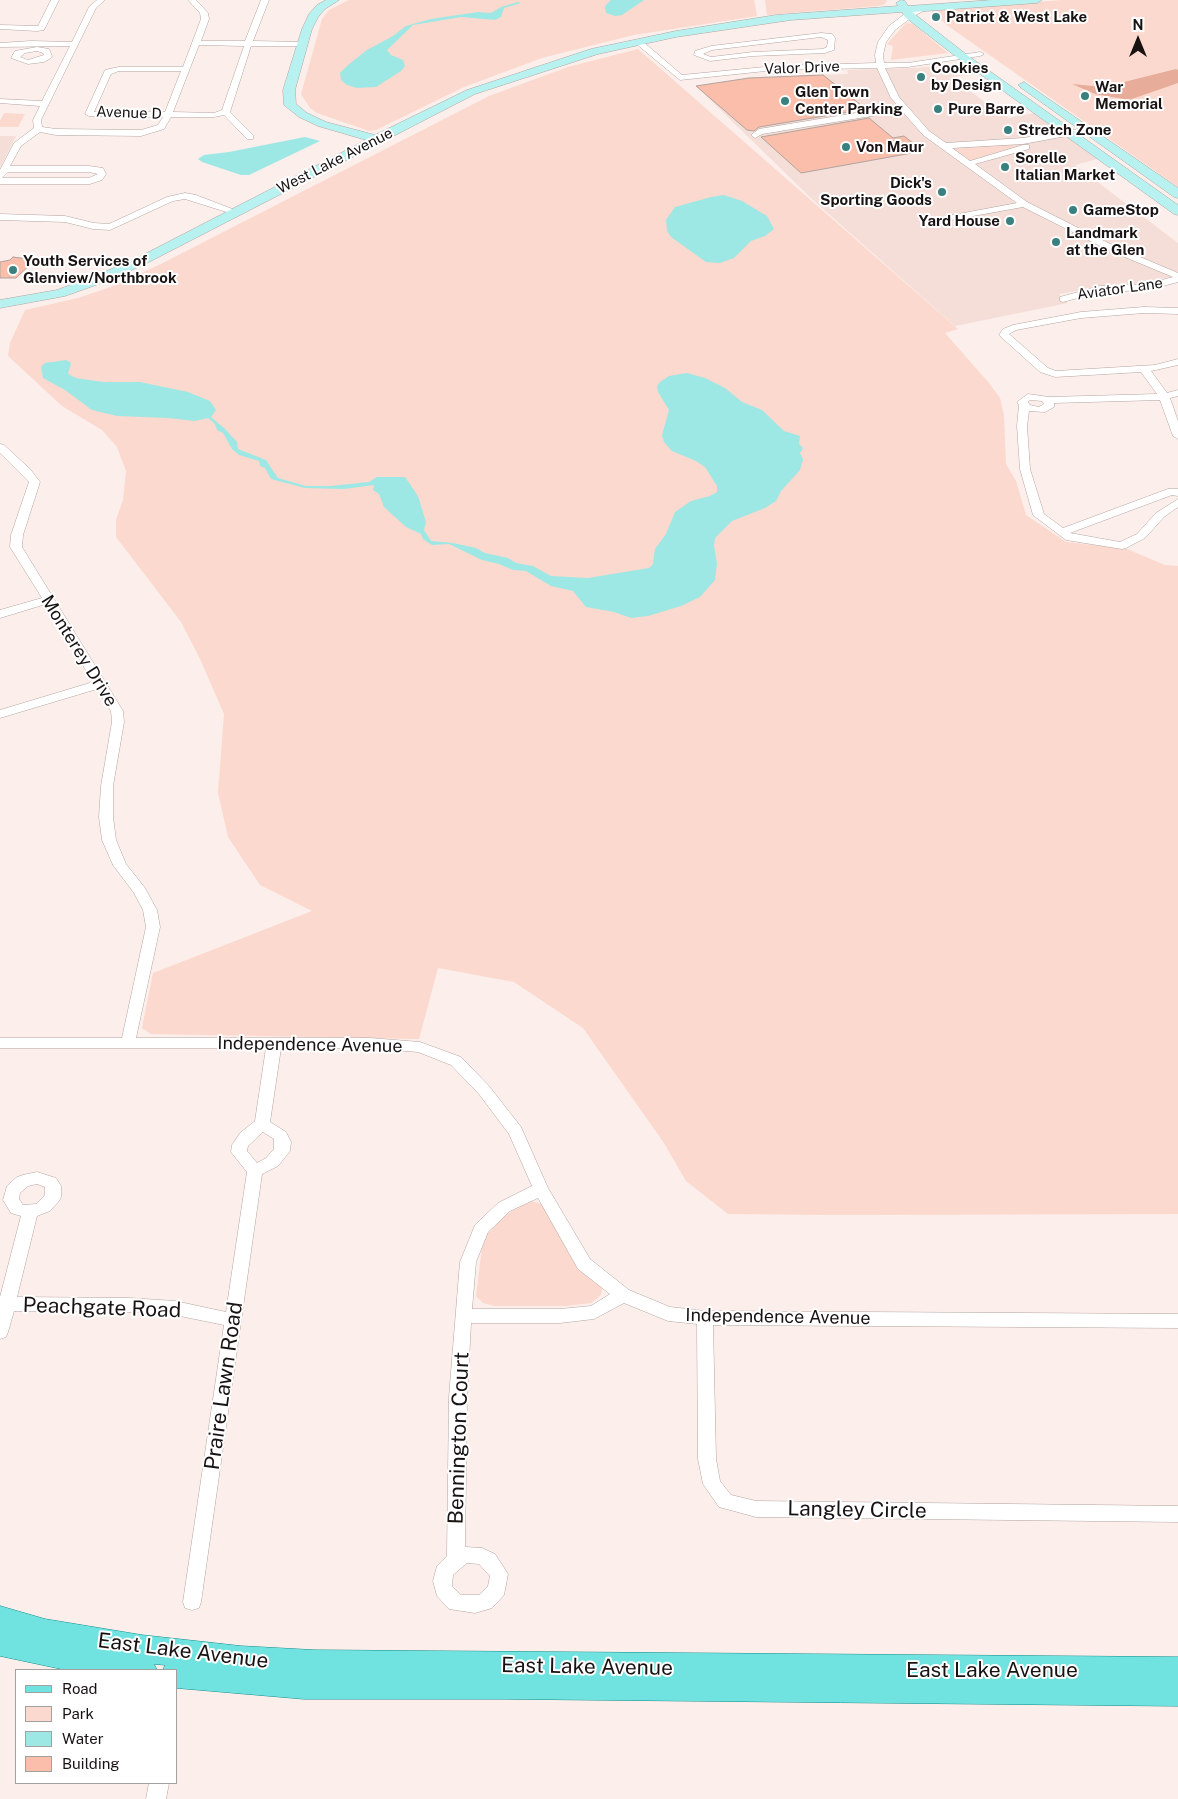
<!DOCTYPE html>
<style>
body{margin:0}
#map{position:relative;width:1178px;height:1799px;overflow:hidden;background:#fceeea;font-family:"Public Sans",sans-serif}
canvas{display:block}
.legend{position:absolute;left:15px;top:1669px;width:162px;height:115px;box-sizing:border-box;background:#fff;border:1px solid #a3a1a0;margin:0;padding:6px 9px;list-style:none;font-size:15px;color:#181312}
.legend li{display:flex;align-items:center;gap:10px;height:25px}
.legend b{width:25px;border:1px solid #a3a1a0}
.north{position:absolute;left:1113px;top:15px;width:50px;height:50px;-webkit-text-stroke:4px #fff;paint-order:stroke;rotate:0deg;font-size:14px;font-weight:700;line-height:20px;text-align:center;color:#181312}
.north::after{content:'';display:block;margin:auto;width:18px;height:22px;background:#181312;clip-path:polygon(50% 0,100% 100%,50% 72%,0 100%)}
</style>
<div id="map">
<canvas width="1178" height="1799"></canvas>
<ul class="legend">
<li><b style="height:6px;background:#70e3e0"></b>Road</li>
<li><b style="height:14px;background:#fbd9ce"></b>Park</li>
<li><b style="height:14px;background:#9de8e4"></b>Water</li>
<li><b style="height:14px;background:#fabeab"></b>Building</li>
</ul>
<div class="north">N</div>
</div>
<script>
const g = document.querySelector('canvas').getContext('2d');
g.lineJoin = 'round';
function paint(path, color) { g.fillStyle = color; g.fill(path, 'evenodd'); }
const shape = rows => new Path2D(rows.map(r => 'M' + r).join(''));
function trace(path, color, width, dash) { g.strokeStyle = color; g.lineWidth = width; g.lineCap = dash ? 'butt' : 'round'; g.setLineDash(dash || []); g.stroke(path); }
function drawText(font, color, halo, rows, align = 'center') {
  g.font = font + ' "Public Sans",sans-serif'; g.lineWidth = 4; g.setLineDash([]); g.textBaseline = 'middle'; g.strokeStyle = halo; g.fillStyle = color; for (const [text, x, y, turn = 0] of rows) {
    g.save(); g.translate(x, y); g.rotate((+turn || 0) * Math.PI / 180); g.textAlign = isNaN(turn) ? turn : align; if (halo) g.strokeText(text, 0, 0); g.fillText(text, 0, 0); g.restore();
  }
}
paint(shape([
 [963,63,981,74,951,77,997,111,1009,118,1034,113,1101,158,1075,165,1178,243,1178,275,1142,284,1114,284,1059,294,1068,303,955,326,814,201,696,86,771,77,848,74,847,70,917,68],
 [0,136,16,136,0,168]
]), '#f4ded7');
paint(shape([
 [349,0,754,0,757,16,634,35,542,58,464,87,376,130,369,131,317,113,310,108,301,94,322,19,329,10],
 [765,0,887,0,885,4,878,6,767,15],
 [1061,0,1178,0,1178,187,948,26,931,11],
 [906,23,913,24,948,53,891,60,893,46,887,44],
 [638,49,958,329,945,333,989,383,1000,398,1004,416,1006,464,1016,481,1026,515,1066,542,1127,549,1165,565,1178,566,1178,1214,835,1215,728,1214,686,1181,664,1143,583,1028,514,982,438,968,419,1039,151,1034,142,1028,153,973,312,911,260,885,228,837,218,793,224,714,200,659,181,622,116,537,116,520,123,500,126,471,117,447,102,430,62,406,8,356,10,343,25,310,78,298,111,287,159,265,489,96,568,67],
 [4,113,25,114,18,127,0,127,0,121],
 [1014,144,1016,146,974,160,967,160,954,149],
 [531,1201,545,1205,564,1244,575,1258,603,1284,601,1295,591,1303,566,1306,495,1306,483,1303,476,1296,483,1239,503,1216]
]), '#fbd9ce');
paint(shape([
 [1176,69,1178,70,1178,83,1129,100,1095,94,1072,84,1104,87]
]), '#e7ad9a');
paint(shape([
 [611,0,644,0,622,15,615,16,606,13,605,6],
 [518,2,521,3,504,8,501,17,495,20,461,17,413,25,387,50,391,55,403,60,405,66,401,71,376,87,357,88,347,85,341,80,340,73,348,65,367,50,393,36,406,26,431,19,478,12,491,13,501,7],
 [305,137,320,141,249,175,241,175,202,162,198,159,204,155,229,152],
 [724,195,742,201,767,216,774,229,765,236,751,241,734,258,720,263,706,262,671,237,667,231,666,220,675,207,711,197],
 [66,360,71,363,68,374,76,378,103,382,140,382,188,392,210,401,216,410,211,417,225,429,237,442,238,449,266,460,278,478,306,486,330,486,369,482,377,477,405,477,418,496,426,522,424,530,431,541,453,543,476,548,485,553,508,558,516,563,533,566,551,576,588,578,649,568,653,564,655,549,666,534,675,512,691,501,710,496,717,492,717,486,705,467,696,461,672,451,664,442,662,435,669,410,658,392,657,386,660,382,669,376,687,373,705,378,725,388,742,402,762,410,784,431,800,436,799,444,803,448,800,453,803,459,800,470,781,491,776,501,765,508,732,521,715,538,714,546,717,563,715,580,700,597,681,606,648,616,631,618,614,612,586,607,573,591,551,586,526,571,513,570,499,564,482,560,449,544,432,545,423,539,421,534,406,527,384,507,379,494,373,490,374,485,344,489,305,488,271,479,265,468,260,466,259,461,239,455,232,449,223,433,217,430,215,424,208,418,195,421,168,418,117,416,92,410,65,390,43,378,41,367,45,363]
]), '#9de8e4');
const building = shape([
 [823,75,866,109,759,127,754,131,747,130,696,86,749,78,823,75],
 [869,118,893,138,904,136,923,151,801,173,761,137,869,118],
 [13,257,35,260,16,278,0,278,0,262,10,260,13,257]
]);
paint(building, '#fabeab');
trace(building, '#b1a49f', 1);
const street = shape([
 [51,0,59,0,44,30,37,31,0,29,0,25,38,26,51,0],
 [97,0,105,0,96,8,41,120,42,127,56,129,141,130,158,125,163,117,89,116,85,114,105,70,119,67,183,67,201,19,200,13,188,0,196,0,208,13,209,19,201,41,245,41,261,0,269,0,253,41,303,42,307,44,303,46,251,46,230,112,253,135,253,139,247,139,224,115,214,117,171,117,164,129,141,136,56,135,40,132,21,146,10,166,89,166,103,168,106,174,102,180,90,184,0,184,0,170,14,143,34,128,33,120,40,106,0,103,0,99,42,101,70,46,0,47,0,43,31,41,72,42,89,7,97,0],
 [199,45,244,46,222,110,214,113,173,112,199,45],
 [119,71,181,71,165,112,94,112,111,74,119,71],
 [8,172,89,172,98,174,89,178,2,178,8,172],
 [922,6,929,8,912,17,895,30,886,42,883,55,884,63,908,63,980,52,984,54,980,56,908,67,885,68,899,97,929,131,946,143,1023,138,1091,127,1092,129,1088,132,1023,144,952,148,970,161,1023,145,1029,145,1029,149,975,164,1027,202,1114,246,1178,273,1178,282,1148,290,1100,292,1063,302,1060,301,1060,297,1100,286,1148,284,1173,277,1108,250,1023,207,934,223,932,221,937,218,1017,203,923,135,902,111,762,134,755,138,751,135,759,129,898,106,891,98,877,68,775,70,680,80,634,42,641,40,682,75,775,66,876,63,875,55,878,42,889,26,906,13,922,6],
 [821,33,832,34,835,38,834,50,825,53,753,56,710,61,694,55,695,51,711,46,821,33],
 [821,37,828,40,827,47,823,49,753,52,711,57,703,54,712,50,821,37],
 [37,47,49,49,52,56,51,58,44,62,28,64,11,58,15,51,37,47],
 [37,51,43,53,44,55,28,60,20,57,25,53,37,51],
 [185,193,196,195,240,212,236,215,185,199,173,201,110,230,93,229,65,222,0,220,0,214,65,216,94,223,109,224,167,197,185,193],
 [1144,307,1178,308,1178,314,1144,313,1081,318,1016,330,1009,334,1048,368,1056,371,1155,365,1178,359,1178,365,1151,371,1167,393,1178,390,1178,396,1170,398,1178,421,1178,439,1173,436,1160,400,1054,403,1054,407,1045,412,1029,411,1027,426,1030,469,1044,514,1063,528,1168,489,1178,489,1178,496,1172,495,1070,533,1120,542,1137,534,1156,513,1178,499,1178,507,1164,517,1145,538,1126,548,1122,549,1066,540,1033,515,1020,469,1017,426,1019,405,1017,402,1028,394,1049,397,1157,394,1141,372,1055,377,1040,372,999,335,1003,329,1013,325,1081,312,1144,307],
 [1030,400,1042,401,1044,404,1039,407,1030,405,1028,402,1030,400],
 [0,444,4,445,30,469,40,482,23,535,22,547,123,711,124,722,113,786,113,817,116,840,126,864,145,888,157,910,160,927,136,1038,370,1038,420,1042,461,1057,489,1086,521,1127,548,1188,590,1259,629,1290,670,1307,705,1311,1178,1314,1178,1328,713,1325,716,1459,720,1481,731,1495,756,1501,1178,1506,1178,1522,756,1517,719,1507,703,1484,698,1459,697,1324,668,1321,624,1303,594,1319,560,1323,471,1323,467,1397,465,1547,482,1548,495,1554,508,1574,504,1595,492,1608,475,1613,449,1609,437,1596,433,1581,437,1566,447,1556,449,1397,460,1262,475,1225,498,1203,532,1186,509,1134,479,1094,451,1065,418,1052,370,1048,281,1048,270,1122,286,1132,291,1142,290,1151,278,1166,262,1174,201,1602,199,1608,192,1610,185,1608,183,1602,224,1325,175,1315,129,1312,14,1311,8,1332,6,1337,0,1339,0,1297,21,1216,11,1213,3,1200,7,1186,17,1177,23,1175,37,1172,56,1178,61,1186,61,1197,59,1201,50,1211,37,1216,17,1297,129,1298,175,1301,226,1312,247,1172,231,1152,232,1145,240,1133,255,1121,266,1048,0,1048,0,1038,122,1038,146,927,143,910,134,893,113,865,102,840,99,817,101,786,112,722,111,711,97,689,0,718,0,710,93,682,46,604,0,618,0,610,42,598,10,547,11,535,29,482,0,453,0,444],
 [263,1132,274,1139,274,1149,266,1158,257,1163,247,1151,248,1146,263,1132],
 [37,1184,45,1187,45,1195,36,1204,23,1205,19,1199,20,1193,28,1186,37,1184],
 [538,1198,578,1269,610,1294,591,1306,560,1309,472,1309,476,1262,488,1232,510,1211,538,1198],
 [467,1563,479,1564,490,1576,488,1586,479,1595,461,1595,452,1586,453,1575,467,1563],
 [149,1783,169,1783,166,1799,146,1799,149,1783]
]);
const secondary = shape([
 [326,0,339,0,325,9,318,17,312,29,295,90,296,104,307,113,326,122,375,135,467,90,591,49,676,31,776,15,898,6,896,3,901,0,905,1,908,6,992,0,1042,0,1037,3,912,12,967,55,1178,205,1178,215,1174,214,959,59,905,17,902,12,791,20,676,37,598,54,475,94,147,263,110,280,65,296,0,308,0,300,57,290,100,274,139,257,366,140,318,126,299,117,284,105,283,90,302,29,309,14,317,5,326,0],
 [1024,82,1178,188,1178,198,1174,197,1020,87,1018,85,1024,82]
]);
const primary = shape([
 [0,1606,45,1619,142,1635,241,1646,314,1650,1178,1657,1178,1706,503,1699,304,1699,176,1688,176,1670,163,1670,165,1665,154,1664,157,1670,66,1670,0,1656,0,1606]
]);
trace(street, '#b2a5a1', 1);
trace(secondary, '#b2a5a1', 1);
trace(primary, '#138e8b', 1);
paint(street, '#fff');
paint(secondary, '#b7f1f0');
paint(primary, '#70e3e0');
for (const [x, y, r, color] of [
 [936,17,5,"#38817e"],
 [921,77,5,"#38817e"],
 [1085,96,5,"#38817e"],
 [785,101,5,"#38817e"],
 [938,109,5,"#38817e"],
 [1008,130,5,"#38817e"],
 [846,147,5,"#38817e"],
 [1005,167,5,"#38817e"],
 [942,192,5,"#38817e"],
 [1073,210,5,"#38817e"],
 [1010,221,5,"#38817e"],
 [1056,242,5,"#38817e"],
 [13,270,5,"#38817e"]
]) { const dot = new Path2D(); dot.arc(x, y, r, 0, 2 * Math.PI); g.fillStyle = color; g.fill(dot); trace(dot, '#fff', 2); }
drawText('bold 15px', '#181312', '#fff', [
 ["Patriot & West Lake",946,17],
 ["Cookies",931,68],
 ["by Design",931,85],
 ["War",1095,87],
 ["Memorial",1095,104],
 ["Glen Town",795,92],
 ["Center Parking",795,109],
 ["Pure Barre",948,109],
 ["Stretch Zone",1018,130],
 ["Von Maur",856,147],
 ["Sorelle",1015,158],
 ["Italian Market",1015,175],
 ["Dick's",932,183,"right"],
 ["Sporting Goods",932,200,"right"],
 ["GameStop",1083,210],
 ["Yard House",1000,221,"right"],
 ["Landmark",1066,233],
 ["at the Glen",1066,250],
 ["Youth Services of",23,261],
 ["Glenview/Northbrook",23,278]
], 'left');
drawText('15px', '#181312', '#fff', [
 ["Valor Drive",802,68,-2],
 ["Avenue D",129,113,2],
 ["West Lake Avenue",335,161,-27],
 ["Aviator Lane",1120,289,-8]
]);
drawText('18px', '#181312', '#fff', [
 ["Monterey Drive",79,651,58],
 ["Independence Avenue",310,1045,1],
 ["Independence Avenue",778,1317,1]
]);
drawText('21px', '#181312', '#fff', [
 ["Peachgate Road",102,1308,2],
 ["Praire Lawn Road",224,1386,-82],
 ["Bennington Court",459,1438,-88],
 ["Langley Circle",857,1510,1],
 ["East Lake Avenue",183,1651,7],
 ["East Lake Avenue",587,1667,1],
 ["East Lake Avenue",992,1671]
]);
</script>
